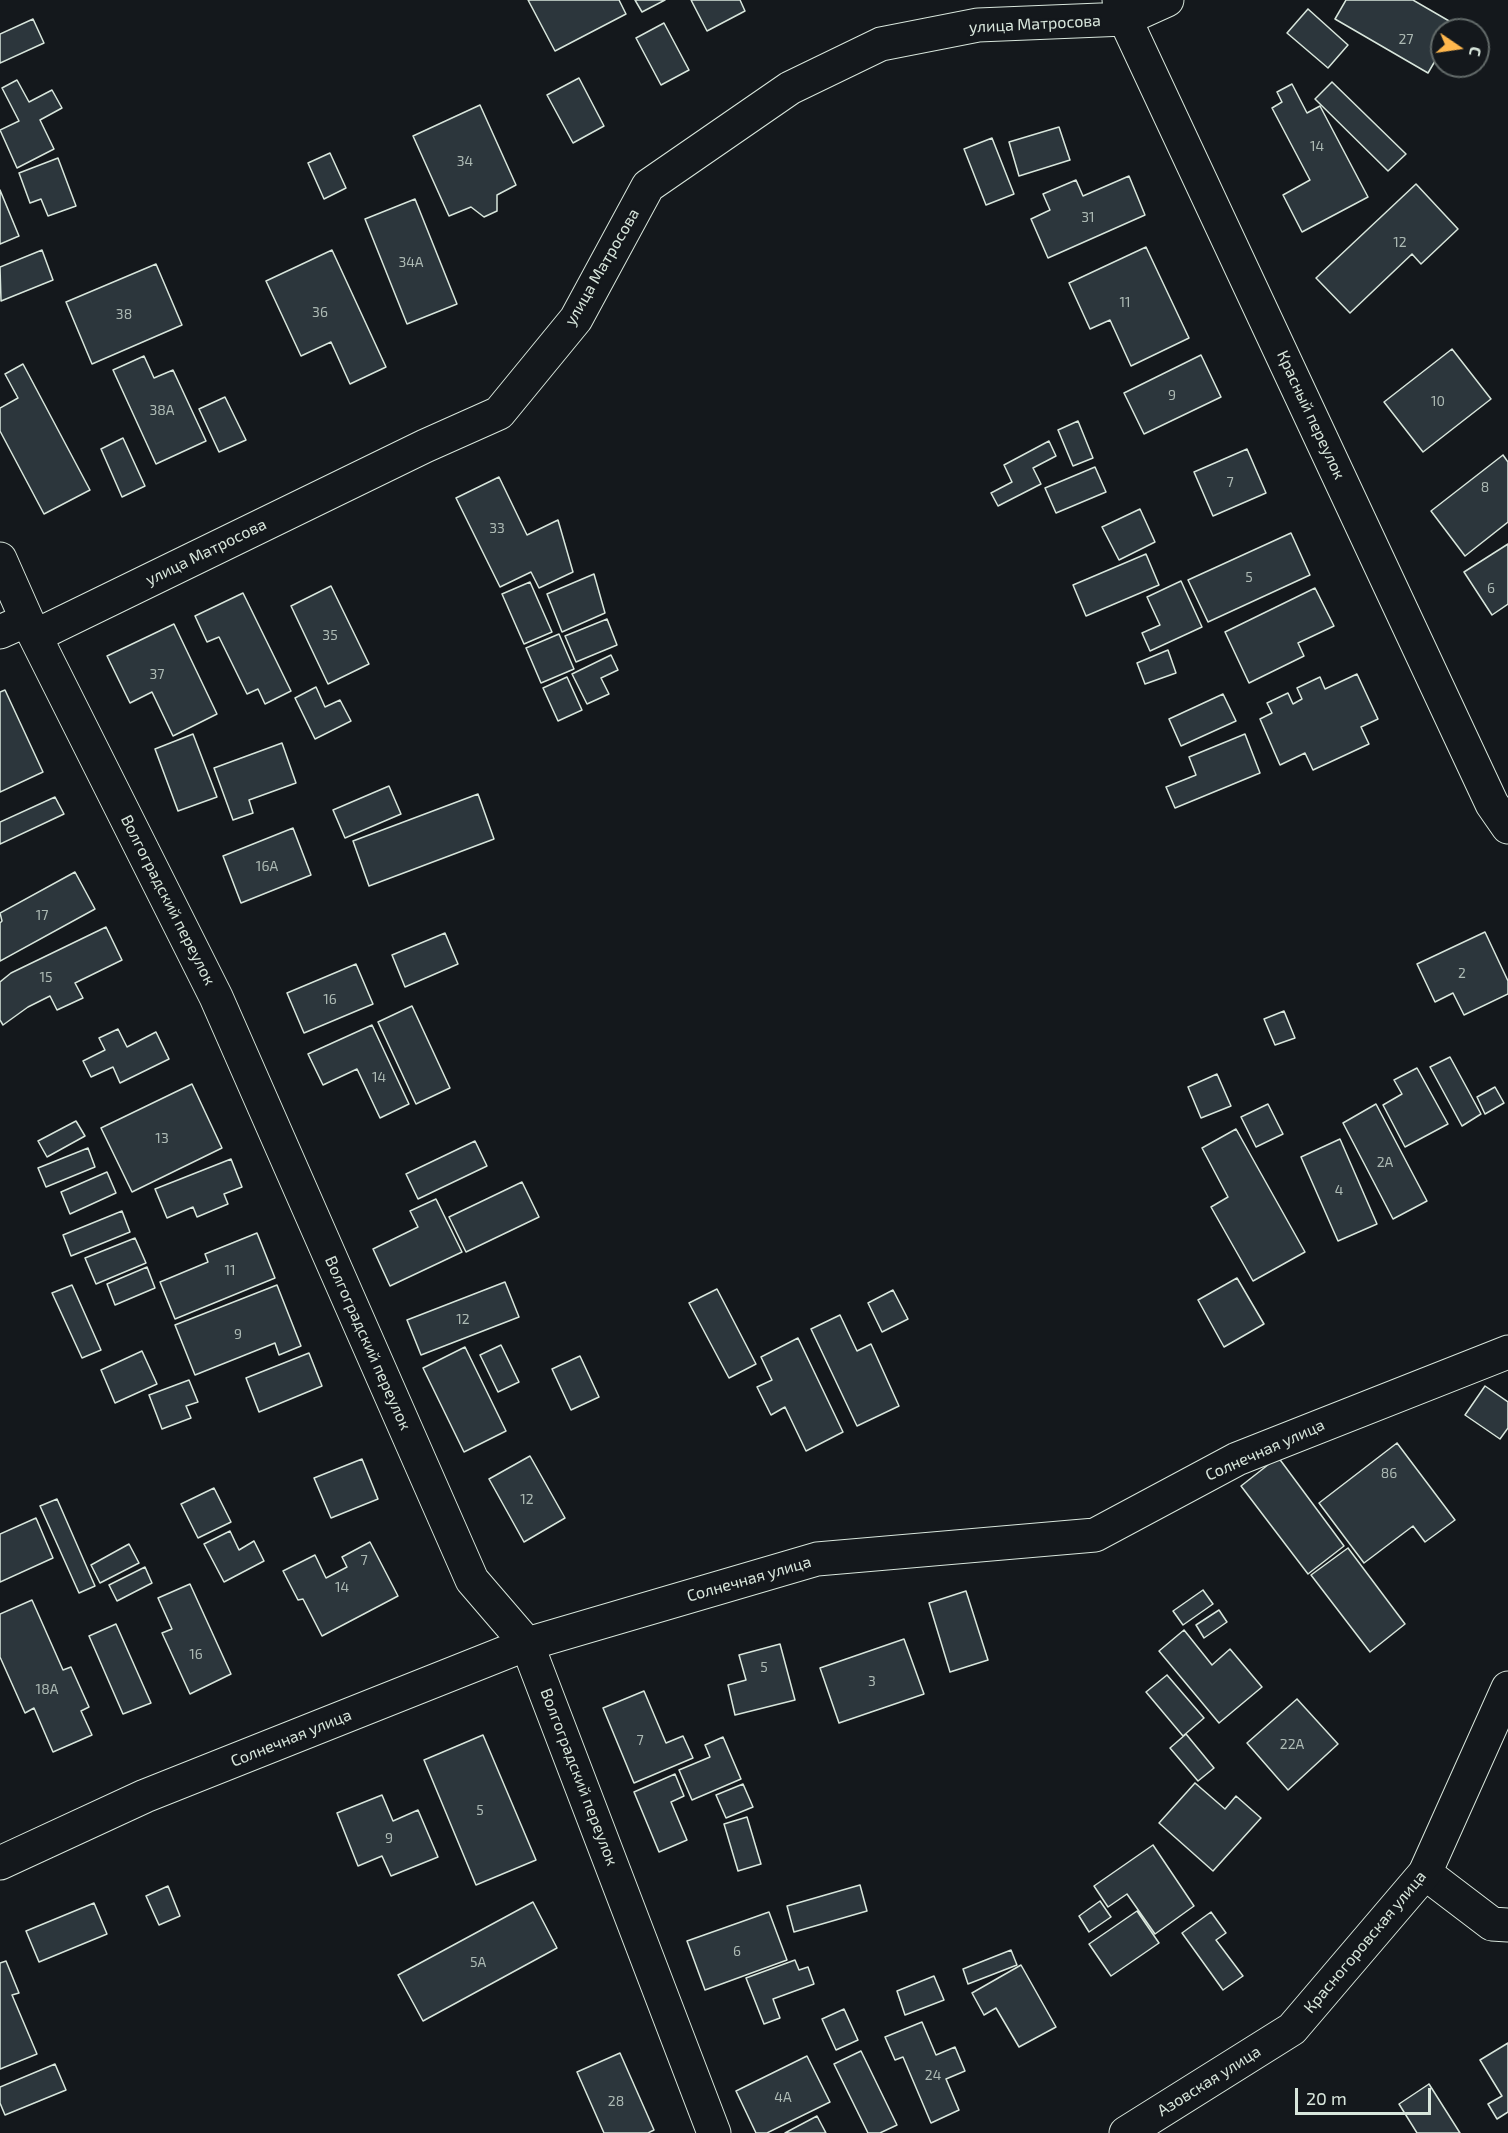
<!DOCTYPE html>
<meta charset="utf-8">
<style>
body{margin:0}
#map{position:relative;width:1508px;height:2133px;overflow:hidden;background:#14181c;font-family:"Exo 2",sans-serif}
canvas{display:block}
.north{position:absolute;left:1430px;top:18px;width:60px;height:60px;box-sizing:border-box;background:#14181c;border:2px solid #626a69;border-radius:50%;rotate:103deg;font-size:16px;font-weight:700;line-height:24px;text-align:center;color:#d8e6dc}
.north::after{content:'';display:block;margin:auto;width:21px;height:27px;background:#ffb74d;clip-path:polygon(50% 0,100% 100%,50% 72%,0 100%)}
.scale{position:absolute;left:1295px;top:2088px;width:136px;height:27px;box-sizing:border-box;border:3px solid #d8e6dc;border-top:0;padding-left:8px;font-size:18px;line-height:21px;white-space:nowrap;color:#d8e6dc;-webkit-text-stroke:4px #14181c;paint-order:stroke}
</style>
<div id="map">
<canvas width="1508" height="2133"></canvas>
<div class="north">С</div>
<div class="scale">20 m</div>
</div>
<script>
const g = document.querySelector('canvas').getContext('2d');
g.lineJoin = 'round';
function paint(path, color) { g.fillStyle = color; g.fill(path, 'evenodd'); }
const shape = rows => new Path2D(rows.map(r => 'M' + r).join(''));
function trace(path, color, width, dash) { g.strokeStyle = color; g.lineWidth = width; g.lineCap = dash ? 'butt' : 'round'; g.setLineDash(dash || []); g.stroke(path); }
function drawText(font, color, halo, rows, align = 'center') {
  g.font = font + ' "Exo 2",sans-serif'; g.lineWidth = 4.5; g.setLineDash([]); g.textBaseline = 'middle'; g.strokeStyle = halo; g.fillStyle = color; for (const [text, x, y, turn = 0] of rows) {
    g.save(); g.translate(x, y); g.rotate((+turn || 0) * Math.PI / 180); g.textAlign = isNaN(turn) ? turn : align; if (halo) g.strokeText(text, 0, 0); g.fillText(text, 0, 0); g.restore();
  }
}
const building = shape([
 [528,0,619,0,626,14,555,51,528,0],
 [635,0,665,0,642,12,635,0],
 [691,0,740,0,745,11,707,31,691,0],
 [1346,0,1413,0,1456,25,1453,30,1442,30,1442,49,1428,73,1335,19,1346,0],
 [1308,9,1348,45,1328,68,1287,33,1308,9],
 [33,19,44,43,0,63,0,34,33,19],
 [664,23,689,70,661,85,636,38,664,23],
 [579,78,604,126,573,143,547,95,579,78],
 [17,80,29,102,52,90,62,108,40,120,54,149,17,168,0,130,19,121,2,88,17,80],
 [1332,82,1406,154,1388,171,1315,99,1332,82],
 [1292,84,1307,113,1320,106,1368,197,1302,232,1283,195,1310,180,1272,108,1282,102,1277,92,1292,84],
 [480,105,516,185,497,195,497,211,484,217,471,207,449,216,413,136,480,105],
 [1059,127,1070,160,1019,176,1009,142,1059,127],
 [992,138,1014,194,986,205,964,149,992,138],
 [330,153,346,188,324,199,308,163,330,153],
 [58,158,76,206,48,216,41,199,30,203,19,173,58,158],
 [1129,176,1145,215,1048,258,1031,219,1050,210,1043,194,1076,180,1083,196,1129,176],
 [1416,184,1458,229,1421,264,1412,254,1350,313,1316,278,1416,184],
 [0,190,19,236,0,244,0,190],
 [415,199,457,304,407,324,365,219,415,199],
 [1146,247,1189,338,1131,366,1110,320,1090,329,1069,283,1146,247],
 [42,250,53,280,1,301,0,267,42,250],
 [332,250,386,367,350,384,331,342,301,356,266,281,332,250],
 [156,264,182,325,92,364,66,302,156,264],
 [1452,349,1491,399,1423,452,1384,402,1452,349],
 [1201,355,1221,397,1144,434,1124,393,1201,355],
 [144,356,154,378,173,370,206,441,156,464,113,370,144,356],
 [23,364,90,490,44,514,0,431,0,408,18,398,5,374,23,364],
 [225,397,246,440,219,452,199,409,225,397],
 [1078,421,1093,458,1073,466,1058,430,1078,421],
 [123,438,145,486,122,497,101,449,123,438],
 [1049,441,1056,456,1033,468,1041,484,998,506,991,493,1012,482,1004,465,1049,441],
 [1247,449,1266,493,1213,516,1194,472,1247,449],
 [1503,455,1508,462,1508,522,1465,556,1431,511,1503,455],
 [1095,467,1106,492,1056,513,1045,488,1095,467],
 [499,477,527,535,558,520,573,572,539,588,531,572,500,587,456,498,499,477],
 [1140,509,1155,542,1119,560,1102,527,1140,509],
 [1291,533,1310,575,1208,622,1188,580,1291,533],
 [1508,544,1508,604,1492,615,1464,572,1508,544],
 [1146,554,1159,585,1086,616,1073,585,1146,554],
 [594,574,605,613,562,632,547,594,594,574],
 [1181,581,1202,627,1150,651,1142,633,1160,625,1147,597,1181,581],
 [530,582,552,632,524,644,502,594,530,582],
 [331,586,369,664,328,684,291,606,331,586],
 [1315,588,1334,626,1298,643,1304,656,1249,683,1225,632,1315,588],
 [243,593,291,691,265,704,258,689,247,694,219,637,207,642,195,616,243,593],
 [607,619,617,645,576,662,565,636,607,619],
 [174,624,217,714,173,736,152,692,130,703,107,656,174,624],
 [559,634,574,669,541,683,526,648,559,634],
 [1168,650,1176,673,1145,684,1137,663,1168,650],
 [611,655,618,670,601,678,609,694,587,704,572,674,611,655],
 [1357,674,1378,719,1361,727,1369,744,1313,770,1305,753,1280,765,1260,719,1272,713,1267,703,1288,693,1293,704,1302,699,1297,688,1320,677,1325,689,1357,674],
 [567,677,582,710,558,721,543,688,567,677],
 [316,687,325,707,340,700,351,721,315,739,295,698,316,687],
 [5,690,43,772,0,792,0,692,5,690],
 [1223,694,1236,721,1181,746,1169,719,1223,694],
 [193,734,217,797,178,811,155,749,193,734],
 [1245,734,1260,773,1175,808,1166,787,1196,775,1189,757,1245,734],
 [282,743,296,783,249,800,253,813,233,820,214,768,282,743],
 [389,786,401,814,345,838,333,810,389,786],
 [478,794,494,839,369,886,353,841,478,794],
 [55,797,64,814,0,844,0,822,55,797],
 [293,828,311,875,241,903,223,856,293,828],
 [75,872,95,909,0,961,0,923,2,921,0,913,75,872],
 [106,927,122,960,75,983,83,998,57,1010,50,996,28,1007,3,1025,0,1020,0,982,11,973,106,927],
 [1485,932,1508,981,1508,994,1464,1015,1453,993,1435,1002,1417,964,1485,932],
 [445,933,458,964,405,987,392,955,445,933],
 [356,964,373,1004,304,1033,287,993,356,964],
 [412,1006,450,1088,416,1104,378,1022,412,1006],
 [1284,1011,1295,1038,1275,1045,1264,1019,1284,1011],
 [372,1025,409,1104,380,1118,357,1069,323,1085,308,1054,372,1025],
 [118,1029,127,1047,156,1032,169,1059,120,1083,113,1067,91,1077,83,1061,105,1050,99,1038,118,1029],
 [1450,1057,1481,1114,1462,1126,1430,1067,1450,1057],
 [1417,1068,1448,1124,1405,1147,1383,1105,1402,1094,1394,1080,1417,1068],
 [1217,1074,1231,1106,1201,1118,1188,1087,1217,1074],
 [192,1084,222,1148,132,1192,101,1128,192,1084],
 [1495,1087,1504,1103,1485,1114,1477,1097,1495,1087],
 [1268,1104,1283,1134,1256,1147,1241,1117,1268,1104],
 [1376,1104,1427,1201,1393,1219,1343,1123,1376,1104],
 [76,1121,85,1136,47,1157,38,1141,76,1121],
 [1236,1129,1305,1252,1253,1281,1211,1207,1228,1197,1202,1148,1236,1129],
 [1340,1139,1377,1224,1338,1241,1301,1157,1340,1139],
 [475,1141,487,1166,418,1199,406,1174,475,1141],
 [88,1148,95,1167,46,1187,38,1168,88,1148],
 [231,1159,242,1187,224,1194,228,1204,197,1217,193,1207,167,1218,155,1189,231,1159],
 [107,1172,116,1193,70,1214,61,1192,107,1172],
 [522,1182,539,1217,466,1252,449,1217,522,1182],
 [436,1199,462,1252,390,1286,373,1249,418,1227,410,1211,436,1199],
 [122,1211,130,1232,71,1256,63,1235,122,1211],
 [257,1233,275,1278,175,1319,160,1282,208,1262,205,1254,257,1233],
 [135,1238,146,1263,96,1284,85,1258,135,1238],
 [147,1267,155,1288,115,1305,107,1284,147,1267],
 [1237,1278,1264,1324,1224,1347,1198,1300,1237,1278],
 [505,1282,519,1317,421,1355,407,1320,505,1282],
 [72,1285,101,1350,82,1358,52,1293,72,1285],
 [277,1285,301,1346,279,1355,275,1343,195,1375,175,1325,277,1285],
 [717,1289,756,1364,729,1378,689,1303,717,1289],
 [893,1290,908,1319,882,1332,868,1303,893,1290],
 [840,1315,857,1351,871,1344,899,1406,857,1426,811,1329,840,1315],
 [798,1338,843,1432,806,1451,785,1407,771,1415,757,1387,772,1380,761,1357,798,1338],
 [501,1345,519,1382,498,1392,480,1355,501,1345],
 [465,1347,506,1431,464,1452,423,1368,465,1347],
 [142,1351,157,1384,115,1403,101,1370,142,1351],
 [309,1353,322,1386,259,1412,246,1378,309,1353],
 [580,1356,599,1397,571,1410,552,1369,580,1356],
 [189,1380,198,1402,186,1406,191,1418,162,1429,149,1395,189,1380],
 [1485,1386,1508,1402,1508,1428,1500,1439,1465,1415,1485,1386],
 [1397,1443,1455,1520,1425,1542,1413,1526,1364,1563,1319,1503,1397,1443],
 [530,1456,565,1518,524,1542,489,1479,530,1456],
 [1278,1457,1344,1546,1308,1574,1241,1486,1278,1457],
 [362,1459,378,1499,331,1518,314,1478,362,1459],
 [214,1488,231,1522,198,1538,181,1504,214,1488],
 [57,1499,95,1586,79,1593,40,1506,57,1499],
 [36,1518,53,1558,0,1582,0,1534,36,1518],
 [230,1531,239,1550,254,1541,264,1561,224,1582,204,1544,230,1531],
 [370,1542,398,1596,322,1636,303,1599,298,1600,283,1571,315,1555,326,1578,347,1567,342,1557,370,1542],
 [129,1544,139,1563,100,1583,91,1565,129,1544],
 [1348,1548,1405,1624,1370,1652,1311,1575,1348,1548],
 [145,1567,152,1583,117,1601,109,1585,145,1567],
 [190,1584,231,1674,190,1694,162,1633,172,1629,158,1598,190,1584],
 [1203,1590,1213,1604,1183,1625,1173,1611,1203,1590],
 [966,1591,988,1660,950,1672,929,1603,966,1591],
 [32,1600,63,1670,71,1667,89,1707,81,1711,92,1735,53,1752,34,1708,25,1713,0,1657,0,1614,32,1600],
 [1219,1610,1227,1622,1204,1638,1196,1625,1219,1610],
 [116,1624,151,1703,123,1714,89,1636,116,1624],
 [1184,1630,1212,1665,1230,1649,1262,1687,1219,1723,1159,1651,1184,1630],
 [904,1639,924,1694,839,1723,820,1668,904,1639],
 [780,1644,795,1700,735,1715,728,1685,746,1680,739,1655,780,1644],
 [1167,1675,1204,1718,1183,1736,1146,1692,1167,1675],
 [644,1691,666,1743,683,1736,693,1758,634,1783,603,1708,644,1691],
 [1297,1699,1338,1744,1288,1790,1247,1743,1297,1699],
 [1186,1734,1214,1768,1198,1781,1170,1748,1186,1734],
 [483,1735,536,1860,476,1885,424,1760,483,1735],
 [723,1737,741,1779,692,1800,679,1770,710,1757,705,1745,723,1737],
 [675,1774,684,1796,671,1802,687,1840,659,1852,634,1792,675,1774],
 [1195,1783,1225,1809,1236,1796,1261,1818,1213,1871,1159,1823,1195,1783],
 [743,1784,753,1807,726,1818,716,1795,743,1784],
 [382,1795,393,1821,418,1810,438,1857,391,1876,382,1856,358,1866,337,1813,382,1795],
 [747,1817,761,1864,738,1871,724,1824,747,1817],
 [1153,1845,1194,1906,1155,1934,1127,1894,1108,1907,1094,1886,1153,1845],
 [860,1885,867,1911,794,1932,787,1906,860,1885],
 [168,1886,180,1916,159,1925,146,1896,168,1886],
 [1100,1901,1111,1917,1089,1932,1079,1916,1100,1901],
 [533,1902,557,1948,423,2021,398,1975,533,1902],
 [94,1903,107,1934,39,1962,26,1931,94,1903],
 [1137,1911,1159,1943,1111,1976,1089,1944,1137,1911],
 [769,1912,787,1960,705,1990,687,1941,769,1912],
 [1211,1912,1226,1933,1216,1940,1243,1976,1223,1990,1182,1933,1211,1912],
 [1011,1950,1017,1965,968,1984,963,1969,1011,1950],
 [795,1960,799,1970,808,1967,814,1984,773,1999,780,2018,764,2024,746,1978,795,1960],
 [6,1961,19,1993,12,1995,37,2054,0,2069,0,1963,6,1961],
 [1021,1965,1056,2027,1019,2047,996,2008,984,2015,972,1993,1021,1965],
 [934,1976,944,2000,905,2015,897,1991,934,1976],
 [844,2009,858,2040,836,2050,822,2019,844,2009],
 [922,2022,936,2055,955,2047,965,2071,946,2079,959,2110,931,2123,903,2057,895,2060,885,2037,922,2022],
 [1508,2043,1508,2112,1497,2119,1488,2104,1502,2096,1480,2060,1508,2043],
 [861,2051,897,2125,880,2133,868,2133,834,2064,861,2051],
 [620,2053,654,2130,648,2133,604,2133,577,2072,620,2053],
 [807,2056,830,2102,767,2133,756,2133,736,2091,807,2056],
 [55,2064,66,2090,5,2115,0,2103,0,2087,55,2064],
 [1429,2084,1460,2133,1417,2133,1399,2104,1429,2084],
 [817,2116,826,2133,785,2133,817,2116]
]);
paint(building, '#2c363c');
trace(building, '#d8e6dc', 1.5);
const minor = shape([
 [1119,0,1125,19,1492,804,1508,827],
 [0,559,27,620,216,997,472,1580,527,1644,714,2133],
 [0,632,27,620],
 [35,636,425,446,499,413,576,319,648,186,790,88,881,44,978,25,1125,19,1167,0],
 [0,1863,145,1796,527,1644,817,1559,1095,1535,1237,1459,1508,1352],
 [1425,1873,1492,1924,1508,1925]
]);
const tertiary = shape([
 [1126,2133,1292,2029,1425,1873,1508,1688]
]);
trace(minor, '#d8e6dc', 35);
trace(tertiary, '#d8e6dc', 35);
trace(minor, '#14181c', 33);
trace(tertiary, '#14181c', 33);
drawText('14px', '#adbab4', null, [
 ["27",1406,39],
 ["14",1317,146],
 ["34",465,161],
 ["31",1088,217],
 ["12",1400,242],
 ["34А",411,262],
 ["11",1125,302],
 ["36",320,312],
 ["38",124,314],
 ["9",1172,395],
 ["10",1438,401],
 ["38А",162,410],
 ["7",1230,482],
 ["8",1485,487],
 ["33",497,528],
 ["5",1249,577],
 ["6",1491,588],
 ["35",330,635],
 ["37",157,674],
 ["16А",267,866],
 ["17",42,915],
 ["2",1462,973],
 ["15",46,977],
 ["16",330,999],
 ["14",379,1077],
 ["13",162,1138],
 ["2А",1385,1162],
 ["4",1339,1190],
 ["11",230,1270],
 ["12",463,1319],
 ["9",238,1334],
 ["86",1389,1473],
 ["12",527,1499],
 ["7",364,1560],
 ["14",342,1587],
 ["16",196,1654],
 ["5",764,1667],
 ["3",872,1681],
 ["18А",47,1689],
 ["7",640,1740],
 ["22А",1292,1744],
 ["5",480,1810],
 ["9",389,1838],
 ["6",737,1951],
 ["5А",478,1962],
 ["24",933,2075],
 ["4А",783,2097],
 ["28",616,2101]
]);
drawText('16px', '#d8e6dc', '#14181c', [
 ["улица Матросова",1035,24,-3],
 ["улица Матросова",602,267,-60],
 ["Красный переулок",1311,415,65],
 ["улица Матросова",206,552,-26],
 ["Волгоградский переулок",168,900,63],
 ["Волгоградский переулок",368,1343,66],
 ["Солнечная улица",1265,1450,-24],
 ["Солнечная улица",749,1579,-16],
 ["Солнечная улица",291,1738,-22],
 ["Волгоградский переулок",579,1777,69],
 ["Красногоровская улица",1365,1942,-50],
 ["Азовская улица",1209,2081,-32]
]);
</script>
